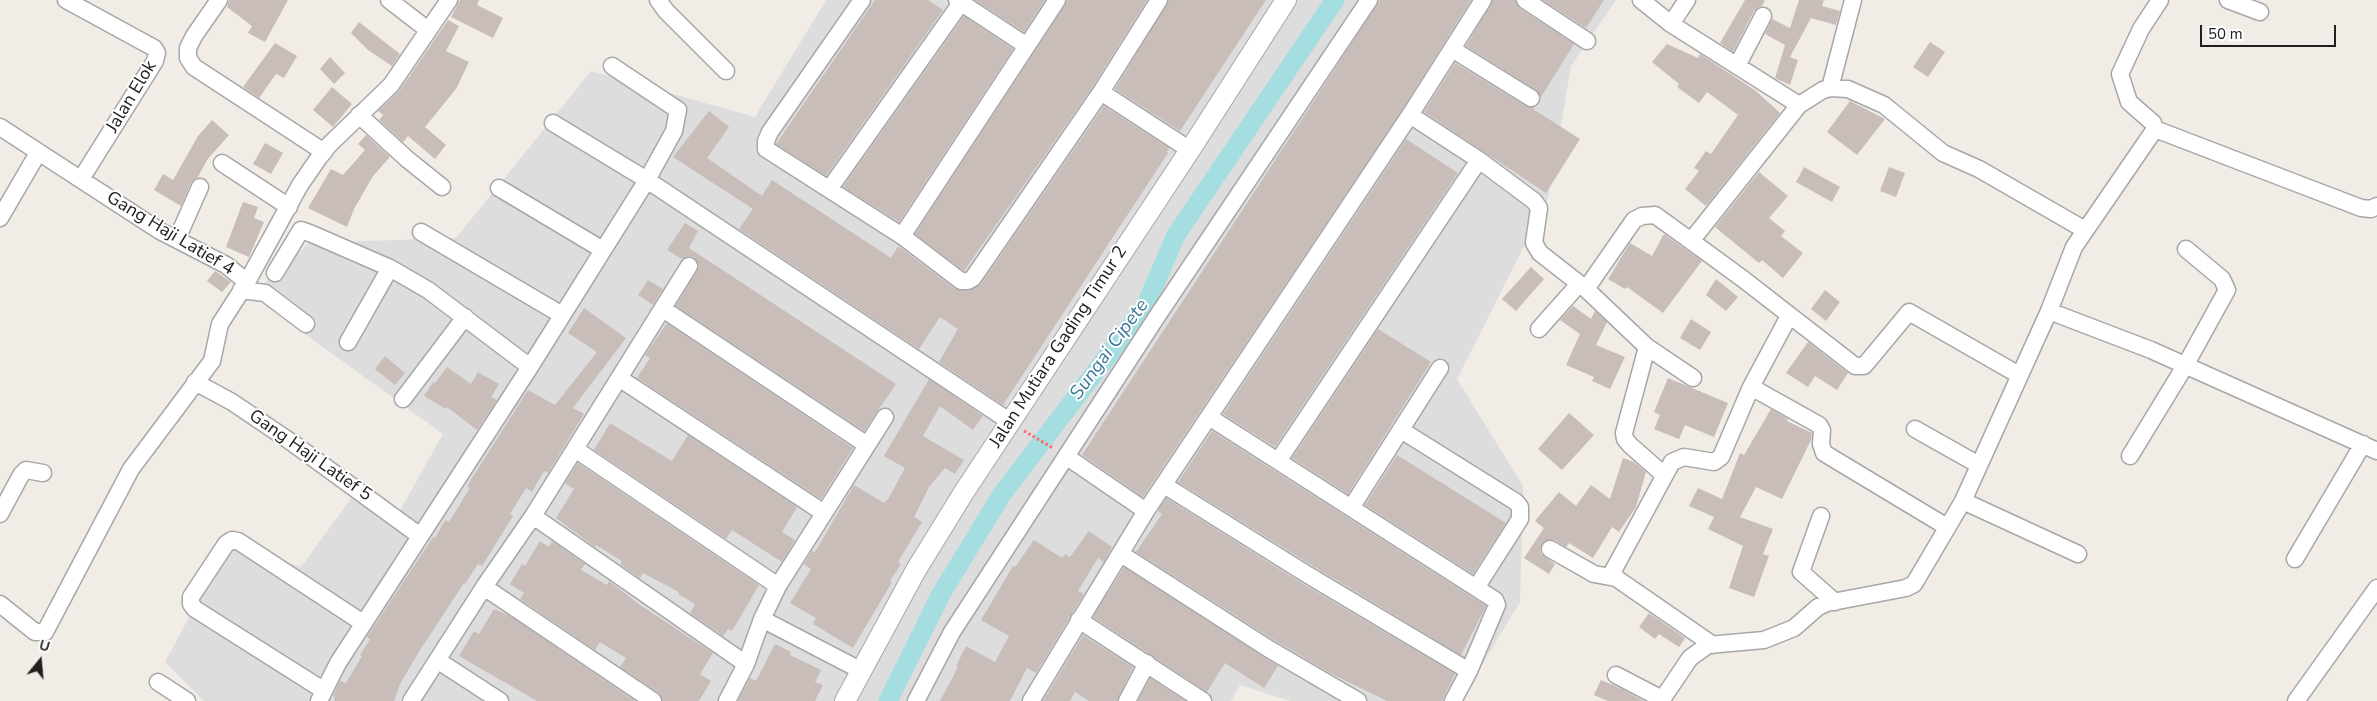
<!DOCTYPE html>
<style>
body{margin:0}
#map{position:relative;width:2377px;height:701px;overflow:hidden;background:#f1ece6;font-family:"Nunito Sans",sans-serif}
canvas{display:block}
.north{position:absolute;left:15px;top:636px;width:50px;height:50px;-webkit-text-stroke:4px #fff;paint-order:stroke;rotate:17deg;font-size:14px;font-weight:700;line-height:20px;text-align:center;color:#202020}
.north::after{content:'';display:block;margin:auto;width:18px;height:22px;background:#202020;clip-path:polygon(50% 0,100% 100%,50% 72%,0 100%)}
.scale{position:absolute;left:2200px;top:25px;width:136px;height:22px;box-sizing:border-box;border:2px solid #202020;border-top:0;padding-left:6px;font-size:15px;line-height:18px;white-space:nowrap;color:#202020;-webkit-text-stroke:4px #fff;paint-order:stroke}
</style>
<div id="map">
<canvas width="2377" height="701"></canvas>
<div class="north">U</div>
<div class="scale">50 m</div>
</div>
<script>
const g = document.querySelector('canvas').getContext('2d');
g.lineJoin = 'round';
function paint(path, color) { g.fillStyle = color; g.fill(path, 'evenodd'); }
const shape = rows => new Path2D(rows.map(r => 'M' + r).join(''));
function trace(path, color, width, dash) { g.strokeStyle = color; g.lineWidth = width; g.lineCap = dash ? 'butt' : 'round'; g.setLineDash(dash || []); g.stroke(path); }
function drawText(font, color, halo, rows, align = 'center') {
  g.font = font + ' "Nunito Sans",sans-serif'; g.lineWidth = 4; g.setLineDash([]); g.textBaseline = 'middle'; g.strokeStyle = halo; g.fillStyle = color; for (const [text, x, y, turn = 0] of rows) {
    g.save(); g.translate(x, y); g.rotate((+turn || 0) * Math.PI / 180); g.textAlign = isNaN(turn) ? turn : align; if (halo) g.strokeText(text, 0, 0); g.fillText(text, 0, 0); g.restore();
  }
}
paint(shape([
 [826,0,1616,0,1571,66,1548,199,1457,379,1523,486,1520,602,1460,701,1290,701,1240,685,1231,701,204,701,165,662,229,543,301,567,361,485,397,516,443,434,251,295,309,243,456,238,591,71,755,117]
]), '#dedddd');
trace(shape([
 [888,701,941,594,1002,494,1145,307,1176,235,1335,0]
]), '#a4dee1', 19);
paint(shape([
 [229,0,288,0,265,42,248,33,252,26,227,7],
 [460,0,479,0,477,5,503,18,493,38,451,17],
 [875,0,928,0,943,10,826,176,776,144],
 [975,0,1045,0,1024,32],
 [1067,0,1147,0,1093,86,964,271,915,234,1065,5],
 [1169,0,1266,0,1180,131,1115,89],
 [1380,0,1471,0,1402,110,1143,497,1082,455],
 [1493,0,1515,0,1519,8,1574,44,1541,97,1536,90,1466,46],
 [1543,0,1604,0,1586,28],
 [1745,0,1765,0,1762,6,1754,11,1733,52,1720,43],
 [1799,0,1824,0,1822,6,1840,11,1836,25,1811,18,1790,57,1798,60,1790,85,1775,78,1785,45,1765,34,1772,19,1790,28],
 [964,16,1013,49,899,222,843,187],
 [448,20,459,26,446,51,469,62,456,89,425,127,446,145,435,159,408,136,403,142,379,120,383,115,378,111,399,91],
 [359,22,400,54,392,66,368,50,351,33],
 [1930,42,1945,52,1928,77,1913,67],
 [275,43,297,56,284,78,276,74,259,98,243,87],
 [1667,44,1698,58,1700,54,1756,91,1780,113,1706,206,1685,189,1699,171,1694,168,1706,151,1711,154,1738,115,1707,92,1699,103,1677,87,1679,84,1652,62],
 [330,57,345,73,334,84,320,69],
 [1455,63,1526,106,1535,107,1533,109,1580,139,1546,193,1424,112],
 [332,87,352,104,333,127,313,110],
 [1850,101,1885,119,1857,155,1827,132],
 [1104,106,1169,148,1167,152,1168,153,1003,405,939,362,958,329,940,317,919,349,739,229,753,209,673,157,709,111,729,127,707,158,762,196,772,180,891,258,898,246,955,289,968,291,981,284],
 [212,120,229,135,207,160,198,177,191,183,181,206,154,190,163,174,173,180,198,136],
 [366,135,390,157,373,176,354,209,347,227,308,208,331,169,343,175,365,150,358,144],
 [1406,139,1458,173,1275,447,1223,414],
 [265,143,283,153,271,174,253,164],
 [1804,167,1840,187,1832,202,1796,182],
 [1889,167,1905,173,1896,197,1880,191],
 [1759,172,1788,196,1769,218,1785,231,1781,236,1803,253,1783,278,1762,260,1759,263,1715,227],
 [243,202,258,207,254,218,264,222,249,257,226,247],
 [685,223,698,231,689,248,896,384,864,431,676,306,699,267,694,257,689,256,682,259,667,250],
 [1664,234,1702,261,1663,313,1627,287,1625,289,1608,279,1630,243,1652,256],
 [1531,267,1544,279,1516,311,1502,299],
 [215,271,231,282,222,292,207,281],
 [1716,279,1738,297,1726,311,1706,295],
 [648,280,663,289,653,305,638,295],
 [1825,290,1840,302,1826,321,1811,309],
 [1573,306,1591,319,1595,311,1607,322,1596,345,1625,357,1610,389,1592,381,1594,377,1566,365,1580,334,1560,320],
 [584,308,626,338,573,408,584,414,548,473,544,471,532,492,526,488,510,514,513,516,482,566,478,564,465,584,464,583,420,650,400,684,394,701,334,701,335,697,333,696,340,681,346,683,362,656,360,655,370,639,367,637,433,537,435,538,445,520,449,522,470,488,467,486,528,390,555,405,597,352,568,333],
 [1691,319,1711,332,1700,350,1680,338],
 [667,323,853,448,821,499,637,378,650,358,645,355],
 [1378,329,1431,362,1348,494,1292,458],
 [1808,342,1848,373,1837,390,1815,376,1808,387,1786,373],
 [385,356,405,373,395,385,375,369],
 [447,367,471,384,478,372,499,384,491,397,497,400,477,430,447,407,446,409,424,396,433,382,435,383],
 [1668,378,1728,403,1714,437,1685,425,1679,439,1654,429,1660,415,1654,412],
 [929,379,983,416,973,430,940,406,923,436,964,460,955,474,945,468,929,487,914,517,922,522,898,562,901,564,890,581,892,582,853,648,813,624,816,618,790,603,811,569,804,564,812,551,815,552,854,485,884,503,886,500,887,501,905,468,884,456],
 [1771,409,1788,419,1787,421,1812,433,1811,440,1782,499,1756,487,1740,517,1773,529,1763,554,1769,556,1754,597,1729,588,1743,546,1708,529,1714,517,1689,506,1698,488,1722,499,1740,453,1744,455],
 [1569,413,1594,435,1562,470,1538,449],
 [610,423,672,461,688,435,797,507,782,532,795,540,782,562,732,530,726,539,594,450],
 [1212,431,1486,606,1461,655,1313,566,1178,482],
 [1397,455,1506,523,1473,574,1365,505],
 [1623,458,1634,462,1646,472,1636,507,1619,532,1612,527,1593,558,1569,543,1566,547,1554,540,1545,541,1540,549,1541,554,1555,564,1549,574,1524,558,1544,528,1535,521,1559,492,1576,506,1591,485,1610,499],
 [578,463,759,585,732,631,728,629,723,636,690,613,695,604,678,594,679,592,643,573,640,578,620,564,622,561,596,545,595,547,556,518,574,489,565,483],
 [1166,498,1303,584,1455,674,1442,701,1387,701,1330,673,1274,640,1136,552,1162,514,1158,511],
 [1089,531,1112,547,1104,562,1098,558,1078,591,1084,594,1036,673,1027,668,1010,701,940,701,958,667,956,666,966,646,995,662,1009,636,981,620,1013,566,1015,567,1034,540,1062,558,1065,554,1070,557],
 [540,541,549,547,552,541,585,564,581,570,607,585,609,581,640,605,713,653,700,674,711,681,699,701,663,701,659,693,620,667,626,658,600,642,595,650,520,599,524,593,510,584,522,564,525,566],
 [1124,567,1278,666,1264,688,1225,663,1207,692,1093,617],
 [494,609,510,616,635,701,537,701,459,656,474,631,479,634],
 [1649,613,1685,638,1679,647,1659,634,1655,639,1639,627],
 [1083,635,1133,667,1117,701,1089,701,1075,692,1070,701,1043,701],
 [775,644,791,652,790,655,821,670,815,682,823,685,815,701,738,701,750,678,756,681],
 [1150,678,1185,701,1138,701],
 [1601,680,1622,689,1644,701,1608,701,1594,695]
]), '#c9bdb9');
const minor = shape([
 [66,0,154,48,157,53,155,61,81,179],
 [219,0,194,36,188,48,188,58,194,67,324,152],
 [389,0,428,30],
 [658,0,666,11,726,71],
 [862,0,770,132,766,141,766,149,902,236,961,281,968,281,973,278,1101,92,1159,0],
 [957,0,1027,46],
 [1525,0,1587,41],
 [1641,0,1671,24],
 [1687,0,1671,24,1799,105],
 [2228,0,2260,12],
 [1452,49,1531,98],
 [1737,66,1763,16],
 [1830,88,1853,0],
 [1101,92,1190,150],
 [359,115,407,159,442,187],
 [1410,115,1479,160,1534,201,1539,208,1534,243,1540,253,1586,289,1647,347,1624,433,1625,439,1630,445,1664,475],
 [553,123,647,180,1009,421],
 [0,127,160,231,226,265,247,282,300,185,318,159,329,145,391,85,449,0],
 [2155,129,2361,208,2371,209,2377,206],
 [222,163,289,207],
 [499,188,603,250],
 [830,188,963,0],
 [0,218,38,153],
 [421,232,562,315],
 [902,236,1057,0],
 [177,239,200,187],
 [1691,241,1743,279,1855,366,1864,366,1909,312,2019,375],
 [275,273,301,230,312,234,390,268,428,290,530,367],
 [1586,289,1634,220,1642,216,1655,215,1691,241,1799,105,1823,90,1830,88,1848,89,1884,105,1943,153,1979,169,2085,230],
 [241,290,265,293,306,324],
 [663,309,867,445],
 [2049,311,2151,350,2377,451],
 [1539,329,1579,284],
 [348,342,390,268],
 [1647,347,1693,378],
 [619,378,824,513],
 [195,382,232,402,294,444,420,536],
 [1751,387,1819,425,1822,430,1821,444,1824,453,1947,527],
 [403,399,465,317],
 [1209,417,1495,600,1497,605,1469,671,1453,701],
 [1915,429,1979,465],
 [1401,430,1516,502,1520,507,1520,519,1476,588],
 [575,449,778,586],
 [2130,456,2185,366,2227,290,2222,279,2186,249],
 [1067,457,1146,511],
 [1278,461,1479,160],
 [1164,485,1308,575,1469,671],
 [1963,501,2078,554],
 [1351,508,1440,368],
 [0,514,21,475,26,470,43,473],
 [533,516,746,664],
 [1821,516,1801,572,1835,602],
 [1550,549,1594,574,1616,578],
 [1121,554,1269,649,1358,701],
 [2295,559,2363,444],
 [484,587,653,701],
 [0,604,35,632,45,632,131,469,212,361,220,324,247,282],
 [762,619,860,670],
 [1079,620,1203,701],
 [1713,645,1616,578,1613,571,1672,462,1684,457,1714,462,1721,457,1751,387,1789,316],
 [437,660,500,701],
 [1616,675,1662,699],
 [158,682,187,701],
 [323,690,195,609,191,604,191,597,226,544,232,540,238,541,363,623],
 [319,701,338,663,530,367,647,180,674,131,678,110,612,66],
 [411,701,484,587,533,516,689,266],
 [727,701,746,664,762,619,778,586,885,417],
 [916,701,952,632,1156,318,1369,0],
 [1031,701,1146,511,1410,115,1483,0],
 [1127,701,1147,663],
 [1661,701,1690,658,1708,645,1764,640,1794,628,1818,607,1827,603,1906,588,1914,584,1963,501,2049,311,2074,247,2155,129,2153,123,2129,102,2120,74,2141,29,2160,0],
 [2296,701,2377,588]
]);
const tertiary = shape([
 [845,701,916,570,964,492,1190,150,1286,0]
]);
trace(minor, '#a7a7a7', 19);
trace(tertiary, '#a7a7a7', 22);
trace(shape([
 [1024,431,1053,448]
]), '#ff6972', 3, [2.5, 2.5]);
trace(minor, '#fff', 16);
trace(tertiary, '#fff', 20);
drawText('18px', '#202020', '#fff', [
 ["Jalan Elok",132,97,-59],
 ["Gang Haji Latief 4",170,234,31],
 ["Jalan Mutiara Gading Timur 2",1059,347,-57],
 ["Gang Haji Latief 5",310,456,35]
]);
drawText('italic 19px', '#3b7796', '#fff', [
 ["Sungai Cipete",1110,350,-54]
]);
</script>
